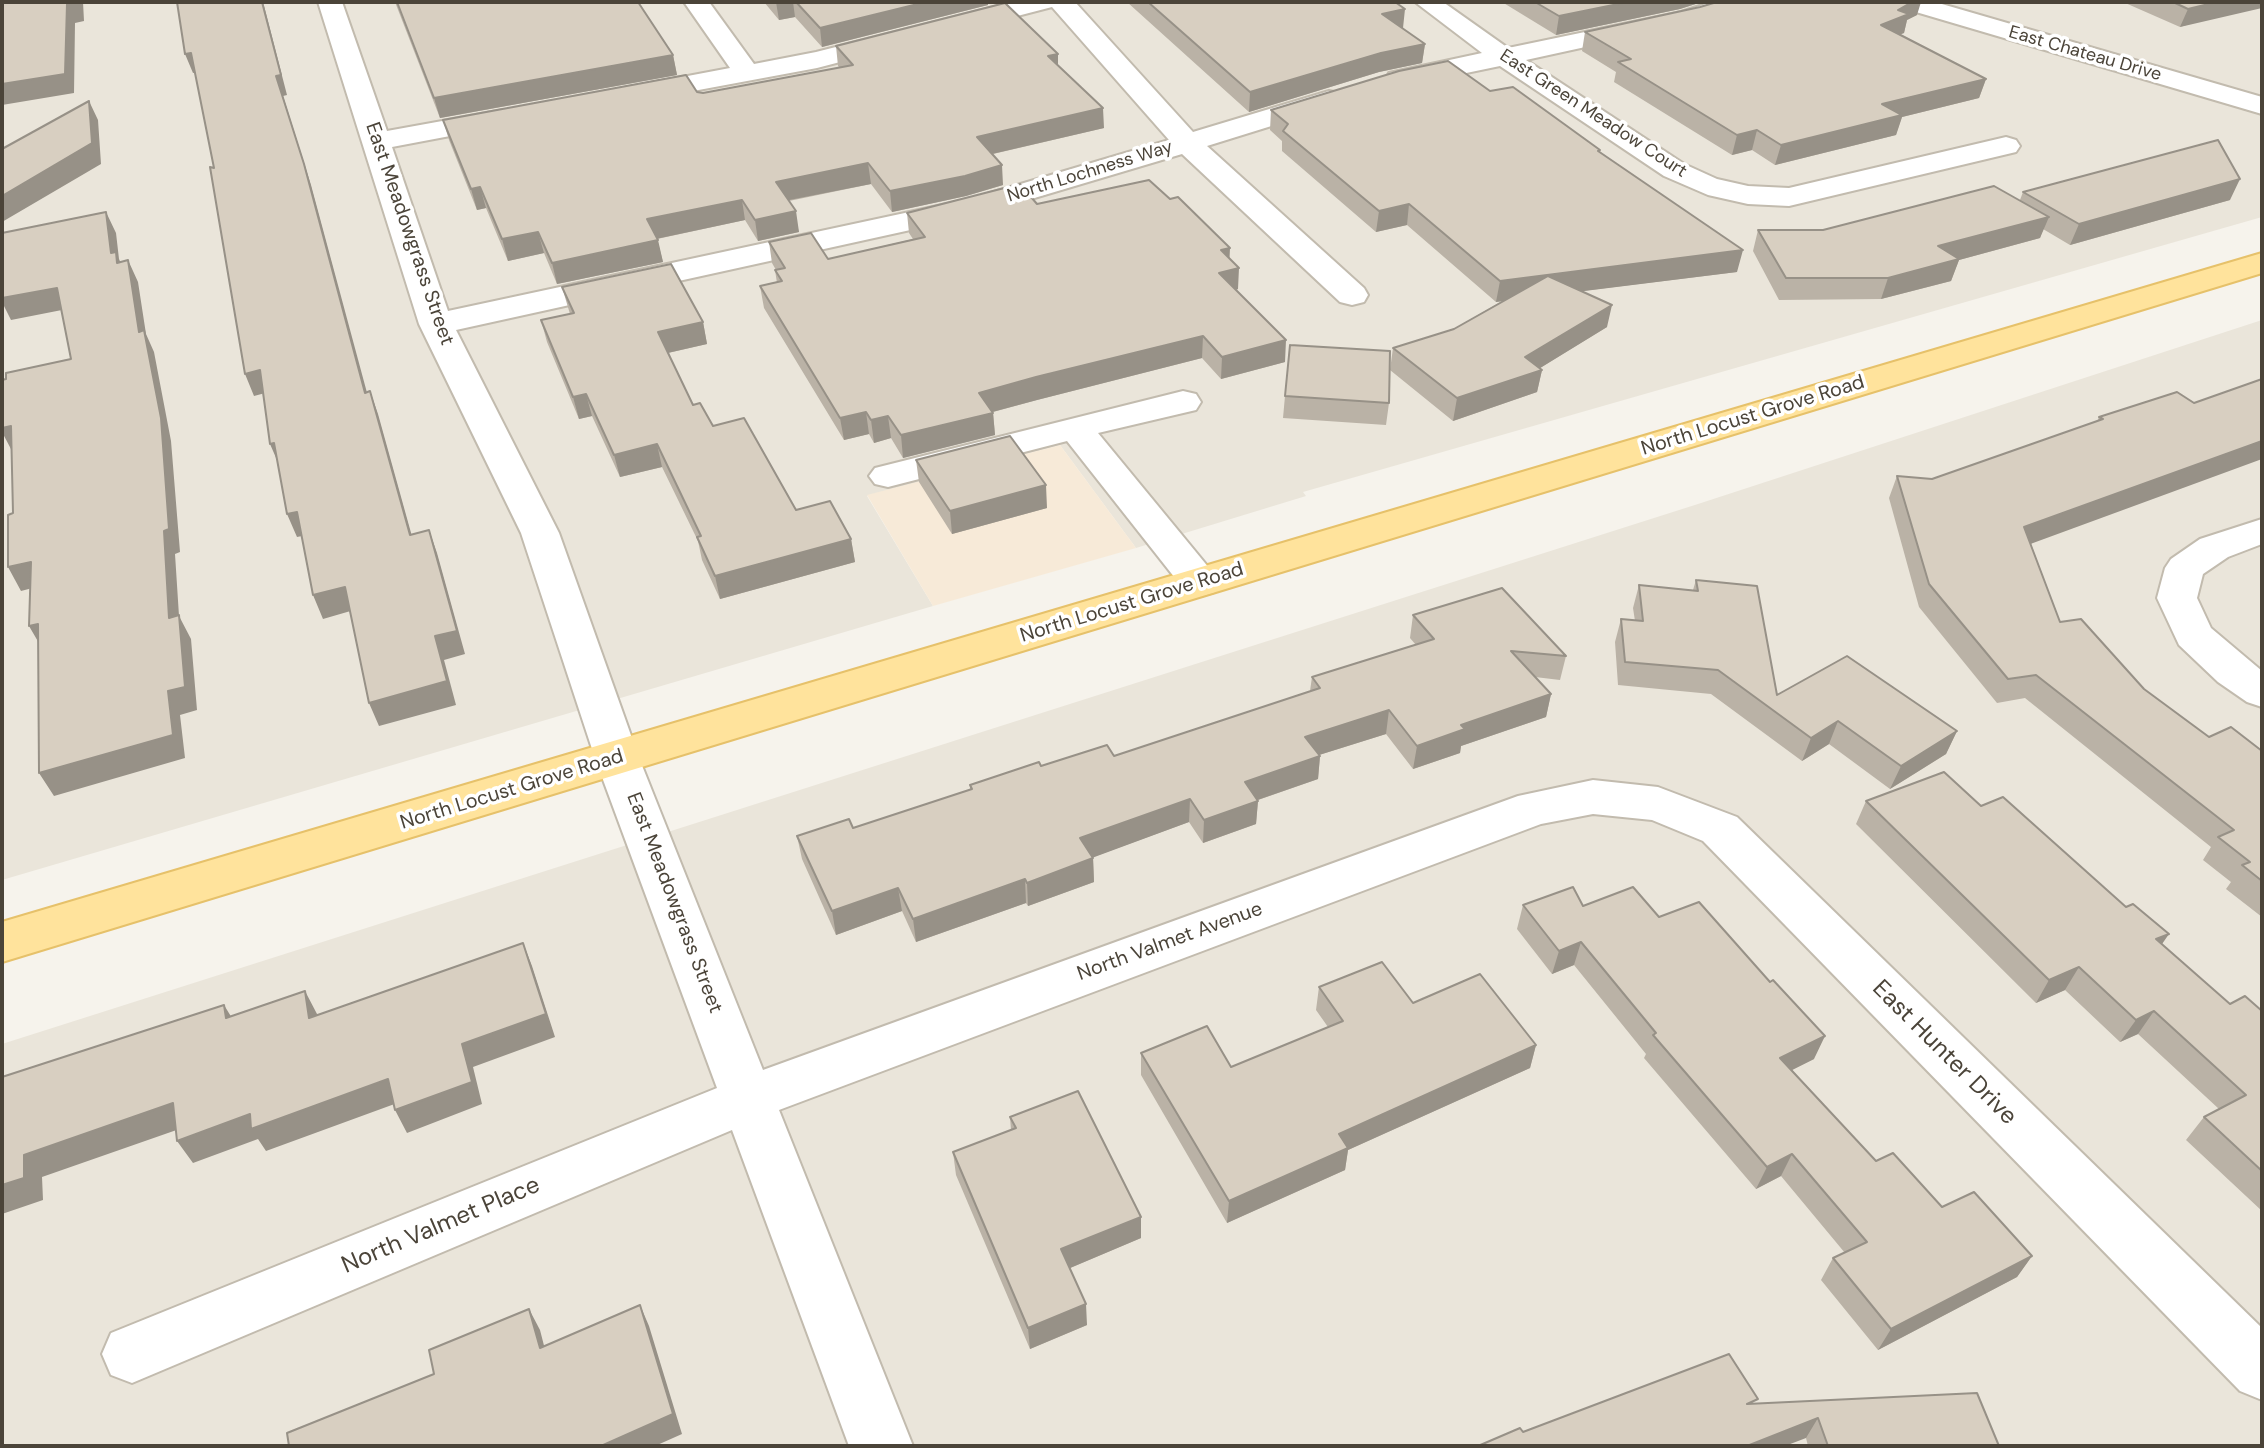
<!DOCTYPE html>
<style>
body{margin:0}
#map{position:relative;width:2264px;height:1448px;overflow:hidden;background:#f6f3ec;font-family:"DM Sans",sans-serif}
canvas{display:block}
.frame{position:absolute;inset:0;border:4px solid #4b4439;pointer-events:none}
</style>
<div id="map">
<canvas width="2264" height="1448"></canvas>
<div class="frame"></div>
</div>
<script>
const g = document.querySelector('canvas').getContext('2d');
g.lineJoin = 'round';
function paint(path, color) { g.fillStyle = color; g.fill(path, 'evenodd'); }
const shape = rows => new Path2D(rows.map(r => 'M' + r).join(''));
function trace(path, color, width, dash) { g.strokeStyle = color; g.lineWidth = width; g.lineCap = dash ? 'butt' : 'round'; g.setLineDash(dash || []); g.stroke(path); }
function drawText(font, color, halo, rows, align = 'center') {
  g.font = font + ' "DM Sans",sans-serif'; g.lineWidth = 7; g.setLineDash([]); g.textBaseline = 'middle'; g.strokeStyle = halo; g.fillStyle = color; for (const [text, x, y, turn = 0] of rows) {
    g.save(); g.translate(x, y); g.rotate((+turn || 0) * Math.PI / 180); g.textAlign = isNaN(turn) ? turn : align; if (halo) g.strokeText(text, 0, 0); g.fillText(text, 0, 0); g.restore();
  }
}
paint(shape([
 [2,2,2262,2,2262,217,1303,492,1306,496,1136,548,1060,445,867,496,933,606,2,880],
 [2262,320,2262,1446,2,1446,2,1044,1698,504]
]), '#eae5da');
paint(shape([
 [1060,445,1136,548,933,606,867,495]
]), '#f7ead8');
const minor = shape([
 [318,2,342,2,387,131,503,110,513,112,517,118,513,124,503,126,392,147,448,311,970,199,1169,140,1052,7,817,68,634,102,624,100,620,94,624,88,730,68,684,2,709,2,754,64,816,52,1014,2,1075,2,1193,132,1329,91,1339,93,1343,99,1339,105,1207,146,1364,288,1368,295,1364,302,1352,305,1340,302,1182,154,974,216,456,330,559,533,639,758,763,1070,1518,796,1593,780,1658,787,1737,817,2262,1328,2262,1400,2240,1391,1703,841,1652,820,1593,814,1541,824,779,1110,913,1446,849,1446,732,1130,132,1383,111,1375,102,1354,111,1333,717,1088,595,758,521,533,419,324,318,2],
 [1415,2,1443,2,1508,48,1681,12,1712,2,1750,2,1747,7,1695,23,1526,60,1684,164,1717,179,1748,186,1789,188,2006,137,2016,140,2020,146,2016,152,1789,206,1748,204,1708,195,1664,176,1500,66,1399,87,1389,85,1386,79,1389,73,1482,53,1415,2],
 [1896,2,1935,2,2262,97,2262,114,1899,7,1896,2],
 [1183,391,1196,394,1201,402,1196,410,1098,433,1214,574,1220,583,1214,592,1200,596,1186,592,1067,441,888,487,875,484,869,476,875,468,1183,391],
 [2262,519,2262,544,2228,557,2203,574,2197,598,2211,628,2262,671,2262,707,2247,702,2218,682,2179,645,2157,598,2165,568,2171,559,2200,539,2262,519]
]);
const major = shape([
 [2262,253,2262,273,2,962,2,922,2262,253]
]);
trace(minor, '#c2bbae', 4);
trace(major, '#e6c16a', 4);
paint(minor, '#fff');
paint(major, '#ffe39c');
paint(shape([
 [395,2,638,2,673,55,677,75,440,118],
 [764,2,988,2,988,5,822,47,795,17,779,20],
 [1127,2,1395,2,1402,28,1425,44,1422,63,1379,72,1249,112],
 [1502,2,1702,2,1680,9,1556,35],
 [2123,2,2262,2,2180,27],
 [1700,7,1917,15,1907,20,1904,33,1900,34,1986,79,1979,98,1902,117,1896,135,1775,165,1752,150,1732,155,1614,82,1616,72,1582,51,1585,32],
 [836,46,1058,65,1104,128,993,154,1003,185,966,196,892,212,871,184,789,201,799,232,758,241,745,220,657,239,663,262,557,284,544,253,508,261,486,208,477,210,449,140,443,120,697,92,703,93,840,68,838,66],
 [1490,91,1600,152,1737,272,1582,291,1607,327,1540,368,1542,370,1537,392,1453,421,1390,370,1393,348,1454,329,1502,301,1496,302,1407,225,1376,232,1282,151,1282,141,1270,130,1271,110],
 [2023,192,2230,200,2070,245,2043,229,2040,238,1959,260,1951,281,1881,299,1779,300,1753,251,1758,230,1823,230,2020,200],
 [1037,204,1230,259,1238,289,1236,290,1285,362,1221,379,1202,358,1037,400,993,412,995,435,903,458,891,438,874,443,869,434,844,440,764,308,760,286,777,283,775,270,776,270,772,263,769,242,828,259,913,239,909,233,907,213],
 [562,287,703,322,707,344,668,353,693,405,796,510,851,539,855,562,720,599,702,560,698,541,662,467,620,477,592,416,579,419,547,342,541,320,570,314],
 [2177,392,2031,544,2060,622,2144,689,2209,737,2262,751,2262,917,2226,889,2231,882,2203,860,2211,847,2025,698,1997,703,1919,607,1889,498,1897,476,1932,479,2097,422,2099,417],
 [1285,396,1389,403,1386,425,1283,418],
 [916,460,1047,508,952,534,919,482],
 [1696,580,1777,695,1957,731,1946,754,1890,789,1829,744,1802,761,1711,694,1618,685,1615,642,1621,619,1635,621,1633,608,1639,585,1693,590],
 [1413,615,1566,656,1560,680,1535,677,1551,694,1546,717,1461,746,1460,753,1413,769,1386,734,1319,755,1320,756,1318,779,1258,800,1256,824,1203,843,1189,822,1093,857,1094,882,1028,906,1026,903,916,942,902,911,836,935,802,859,797,836,853,828,970,790,970,785,1041,766,1114,756,1310,691,1312,677,1416,645,1410,638],
 [1866,801,1981,806,2162,944,2230,1004,2262,1011,2262,1211,2186,1140,2204,1117,2219,1109,2138,1034,2120,1042,2065,990,2036,1003,1856,824],
 [1523,905,1583,906,1659,917,1814,1059,1792,1070,1876,1161,1942,1207,2032,1256,2017,1277,1878,1350,1821,1280,1833,1258,1845,1253,1781,1176,1756,1189,1644,1058,1646,1054,1574,965,1552,974,1517,929],
 [1319,987,1413,1003,1536,1045,1530,1068,1348,1150,1345,1170,1227,1223,1141,1075,1141,1053,1231,1067,1328,1027,1316,1010],
 [1010,1117,1141,1238,1070,1268,1087,1325,1030,1349,956,1175,953,1152,1011,1130],
 [1755,1404,1999,1446,1808,1446,1806,1438,1523,1432]
]), '#bab2a6');
paint(shape([
 [76,2,83,2,84,21,75,23,74,93,2,105,2,84,67,4],
 [262,2,263,2,287,95,283,96,311,185,373,415,365,393,276,76],
 [776,2,793,2,795,17,779,20],
 [926,2,988,2,988,5,822,47,820,28],
 [1628,2,1702,2,1680,9,1556,35,1559,16],
 [1912,2,1921,2,1917,15,1907,20,1904,33,1876,44,1881,25,1898,10],
 [2217,2,2262,2,2262,8,2180,27,2188,9],
 [1405,9,1403,28,1380,32,1382,14],
 [1425,44,1422,63,1379,72,1249,112,1250,92,1381,53],
 [191,53,199,72,193,73,185,54],
 [1058,54,1058,73,1048,56],
 [673,55,677,75,440,118,434,98],
 [1986,79,1979,98,1902,117,1896,135,1775,165,1781,145,1882,104],
 [89,101,98,120,101,164,2,222,2,196],
 [1103,108,1104,128,979,157,977,137],
 [1757,130,1752,150,1732,155,1737,135],
 [868,163,871,184,779,202,776,182],
 [1002,165,1003,185,966,196,892,212,890,191],
 [2240,179,2230,200,2070,245,2079,224],
 [480,187,486,208,477,210,471,189],
 [742,200,745,220,651,240,647,219],
 [1409,204,1407,225,1376,232,1379,211],
 [796,211,799,232,758,241,755,220],
 [106,212,116,233,119,259,125,273,126,284,111,253],
 [2049,217,2040,238,1959,260,1951,281,1881,299,1888,278,1938,246],
 [538,232,544,253,508,261,502,239],
 [658,240,663,262,557,284,552,263],
 [1230,248,1229,269,1221,250],
 [1743,250,1737,272,1496,302,1500,281],
 [128,260,138,282,146,334,154,352,171,441,180,552,175,554,179,616,191,639,197,710,180,715,185,758,54,796,39,773,168,691,169,618,164,531,139,332],
 [1239,268,1238,289,1218,294,1219,273],
 [57,288,67,309,11,320,2,302,2,298],
 [1612,305,1607,327,1532,373,1542,370,1537,392,1453,421,1457,398],
 [703,322,707,344,663,354,658,332],
 [1203,336,1202,358,1037,400,981,415,979,393,1036,377],
 [1286,340,1285,362,1221,379,1222,357],
 [260,370,269,392,254,396,245,374],
 [370,391,378,414,418,558,410,535],
 [586,394,592,416,579,419,573,397],
 [866,412,869,434,844,440,840,418],
 [993,413,995,435,903,458,901,435],
 [888,416,891,438,874,443,871,420],
 [11,426,12,451,2,432,2,428],
 [2262,441,2262,459,2014,550,2024,527],
 [274,443,280,467,270,444],
 [657,444,662,467,620,477,614,455],
 [1046,485,1047,508,952,534,950,511],
 [297,512,307,535,297,537,287,514],
 [429,530,437,553,465,654,444,660,456,705,379,726,369,703,435,636],
 [851,539,855,562,720,599,715,576],
 [31,562,44,585,21,591,8,567],
 [345,587,354,610,323,619,313,595],
 [38,624,43,650,29,626],
 [1551,694,1546,717,1461,746,1460,753,1413,769,1417,746,1461,725],
 [1389,710,1386,734,1303,760,1305,737],
 [1838,721,1829,744,1802,761,1811,738],
 [1957,731,1946,754,1890,789,1901,766],
 [1320,756,1318,779,1243,805,1245,782],
 [1190,799,1189,822,1081,862,1080,838],
 [1258,801,1256,824,1203,843,1204,820],
 [1093,858,1094,882,1028,906,1027,883],
 [1025,879,1026,903,916,942,913,919],
 [898,888,902,911,836,935,832,911],
 [2169,934,2153,957,2156,939],
 [1581,942,1574,965,1552,974,1559,951],
 [523,943,532,966,555,1037,473,1067,482,1104,407,1133,395,1110,462,1044],
 [2079,967,2065,990,2036,1003,2049,980],
 [305,991,317,1014,322,1041,309,1018],
 [224,1005,238,1028,226,1018],
 [2154,1011,2138,1034,2120,1042,2136,1020],
 [1825,1036,1814,1059,1770,1081,1780,1058],
 [1536,1045,1530,1068,1348,1150,1345,1170,1227,1223,1229,1201,1339,1134],
 [388,1079,400,1102,266,1151,258,1139,193,1163,177,1141,250,1114],
 [173,1103,188,1126,42,1177,43,1200,2,1214,2,1185,24,1155],
 [1792,1154,1781,1176,1756,1189,1767,1167],
 [1141,1217,1141,1238,1063,1271,1061,1249],
 [2032,1256,2017,1277,1878,1350,1891,1329],
 [1086,1304,1087,1325,1030,1349,1028,1328],
 [640,1305,649,1326,682,1434,655,1446,601,1446],
 [529,1309,540,1330,550,1369,540,1348],
 [1818,1418,1806,1438,1785,1446,1747,1446]
]), '#979187');
const building = shape([
 [2,2,76,2,67,4,65,74,2,84,2,2],
 [177,2,262,2,281,75,276,76,304,164,365,393,370,391,410,535,429,530,457,631,435,636,447,681,369,703,345,587,313,595,297,512,287,514,274,443,270,444,260,370,245,374,210,167,214,168,191,53,185,54,177,2],
 [397,2,638,2,673,55,434,98,397,2],
 [796,2,926,2,820,28,796,2],
 [1148,2,1395,2,1405,9,1382,14,1425,44,1381,53,1250,92,1148,2],
 [1535,2,1628,2,1559,16,1535,2],
 [1717,2,1912,2,1898,10,1909,14,1881,25,1986,79,1882,104,1902,115,1781,145,1757,130,1737,135,1618,62,1631,59,1585,32,1700,7,1717,2],
 [2173,2,2217,2,2188,9,2173,2],
 [1005,3,1058,54,1048,56,1103,108,977,137,1002,165,965,176,890,191,868,163,776,182,796,211,755,220,742,200,647,219,658,240,552,263,538,232,502,239,480,187,471,189,443,120,686,75,697,92,703,93,853,65,836,46,1005,3],
 [1448,61,1490,91,1513,87,1600,150,1598,151,1743,250,1500,281,1409,204,1379,211,1283,131,1288,124,1271,110,1399,71,1448,61],
 [89,101,92,143,2,196,2,149,89,101],
 [2218,140,2240,179,2079,224,2023,192,2218,140],
 [1149,180,1170,199,1178,197,1230,248,1221,250,1239,268,1219,273,1286,340,1222,357,1203,336,1036,377,979,393,993,413,901,435,888,416,871,420,866,412,840,418,760,286,782,281,775,270,785,268,769,242,811,233,828,259,925,237,907,213,1020,184,1037,204,1149,180],
 [1994,186,2049,217,1938,246,1959,259,1888,278,1786,278,1758,230,1823,230,1994,186],
 [106,212,111,253,116,252,117,263,128,260,139,332,144,330,161,418,169,529,164,531,169,618,179,615,185,687,168,691,173,735,39,773,38,624,29,626,31,562,8,567,8,515,13,513,11,426,2,428,2,380,6,379,6,373,71,359,57,288,2,298,2,233,106,212],
 [671,264,703,322,658,332,693,405,700,403,713,426,744,418,796,510,830,501,851,539,715,576,697,537,701,536,657,444,614,455,586,394,573,397,541,320,574,313,562,287,671,264],
 [1548,276,1612,305,1525,357,1542,370,1457,398,1393,348,1454,329,1548,276],
 [1290,345,1390,351,1389,403,1285,396,1290,345],
 [2262,379,2262,441,2024,527,2060,622,2081,619,2144,689,2209,737,2231,727,2262,751,2262,881,2242,865,2250,862,2218,837,2234,830,2036,675,2008,679,1929,584,1897,476,1932,479,2103,419,2099,417,2177,392,2194,403,2262,379],
 [1010,436,1046,485,950,511,916,460,1010,436],
 [1696,580,1757,586,1777,695,1847,656,1957,731,1901,766,1838,721,1811,738,1718,670,1625,662,1621,619,1643,621,1639,585,1698,591,1696,580],
 [1502,588,1566,656,1511,651,1551,694,1461,725,1465,729,1417,746,1389,710,1305,737,1320,756,1245,782,1258,801,1204,820,1190,799,1080,838,1093,858,1027,883,1025,879,913,919,898,888,832,911,797,836,849,819,853,828,972,789,970,785,1039,762,1041,766,1107,745,1114,756,1320,688,1312,677,1434,639,1413,615,1502,588],
 [1944,772,1981,806,2003,797,2126,907,2133,904,2169,934,2156,939,2230,1004,2245,996,2262,1011,2262,1171,2204,1117,2246,1095,2154,1011,2136,1020,2079,967,2049,980,1866,801,1944,772],
 [1573,887,1583,906,1633,887,1659,917,1699,902,1770,982,1773,980,1825,1036,1780,1058,1876,1161,1893,1153,1942,1207,1974,1192,2032,1256,1891,1329,1833,1258,1867,1242,1792,1154,1767,1167,1653,1035,1656,1033,1581,942,1559,951,1523,905,1573,887],
 [523,943,546,1014,462,1044,472,1082,395,1110,388,1079,251,1129,250,1114,177,1141,173,1103,24,1155,24,1178,2,1185,2,1077,224,1005,226,1018,305,991,309,1018,523,943],
 [1382,962,1413,1003,1480,974,1536,1045,1339,1134,1348,1148,1229,1201,1141,1053,1207,1026,1231,1067,1343,1021,1319,987,1382,962],
 [1078,1091,1141,1217,1061,1249,1086,1304,1028,1328,953,1152,1016,1128,1010,1117,1078,1091],
 [640,1305,673,1414,601,1446,289,1446,287,1433,434,1374,429,1350,529,1309,540,1348,640,1305],
 [1729,1354,1758,1399,1747,1404,1977,1393,1999,1446,1828,1446,1818,1418,1747,1446,1478,1446,1520,1428,1523,1432,1729,1354]
]);
paint(building, '#d8cfc1');
trace(building, '#979187', 2);
drawText('18px', '#4b4439', '#fff', [
 ["East Chateau Drive",2085,54,16],
 ["East Green Meadow Court",1593,114,33],
 ["North Lochness Way",1090,172,-17]
]);
drawText('20px', '#4b4439', '#fff', [
 ["East Meadowgrass Street",409,234,71],
 ["North Locust Grove Road",1753,416,-17],
 ["North Locust Grove Road",1132,603,-17],
 ["North Locust Grove Road",512,790,-17],
 ["East Meadowgrass Street",674,903,69],
 ["North Valmet Avenue",1170,942,-20]
]);
drawText('24px', '#4b4439', '#fff', [
 ["East Hunter Drive",1944,1053,45],
 ["North Valmet Place",441,1226,-23]
]);
</script>
